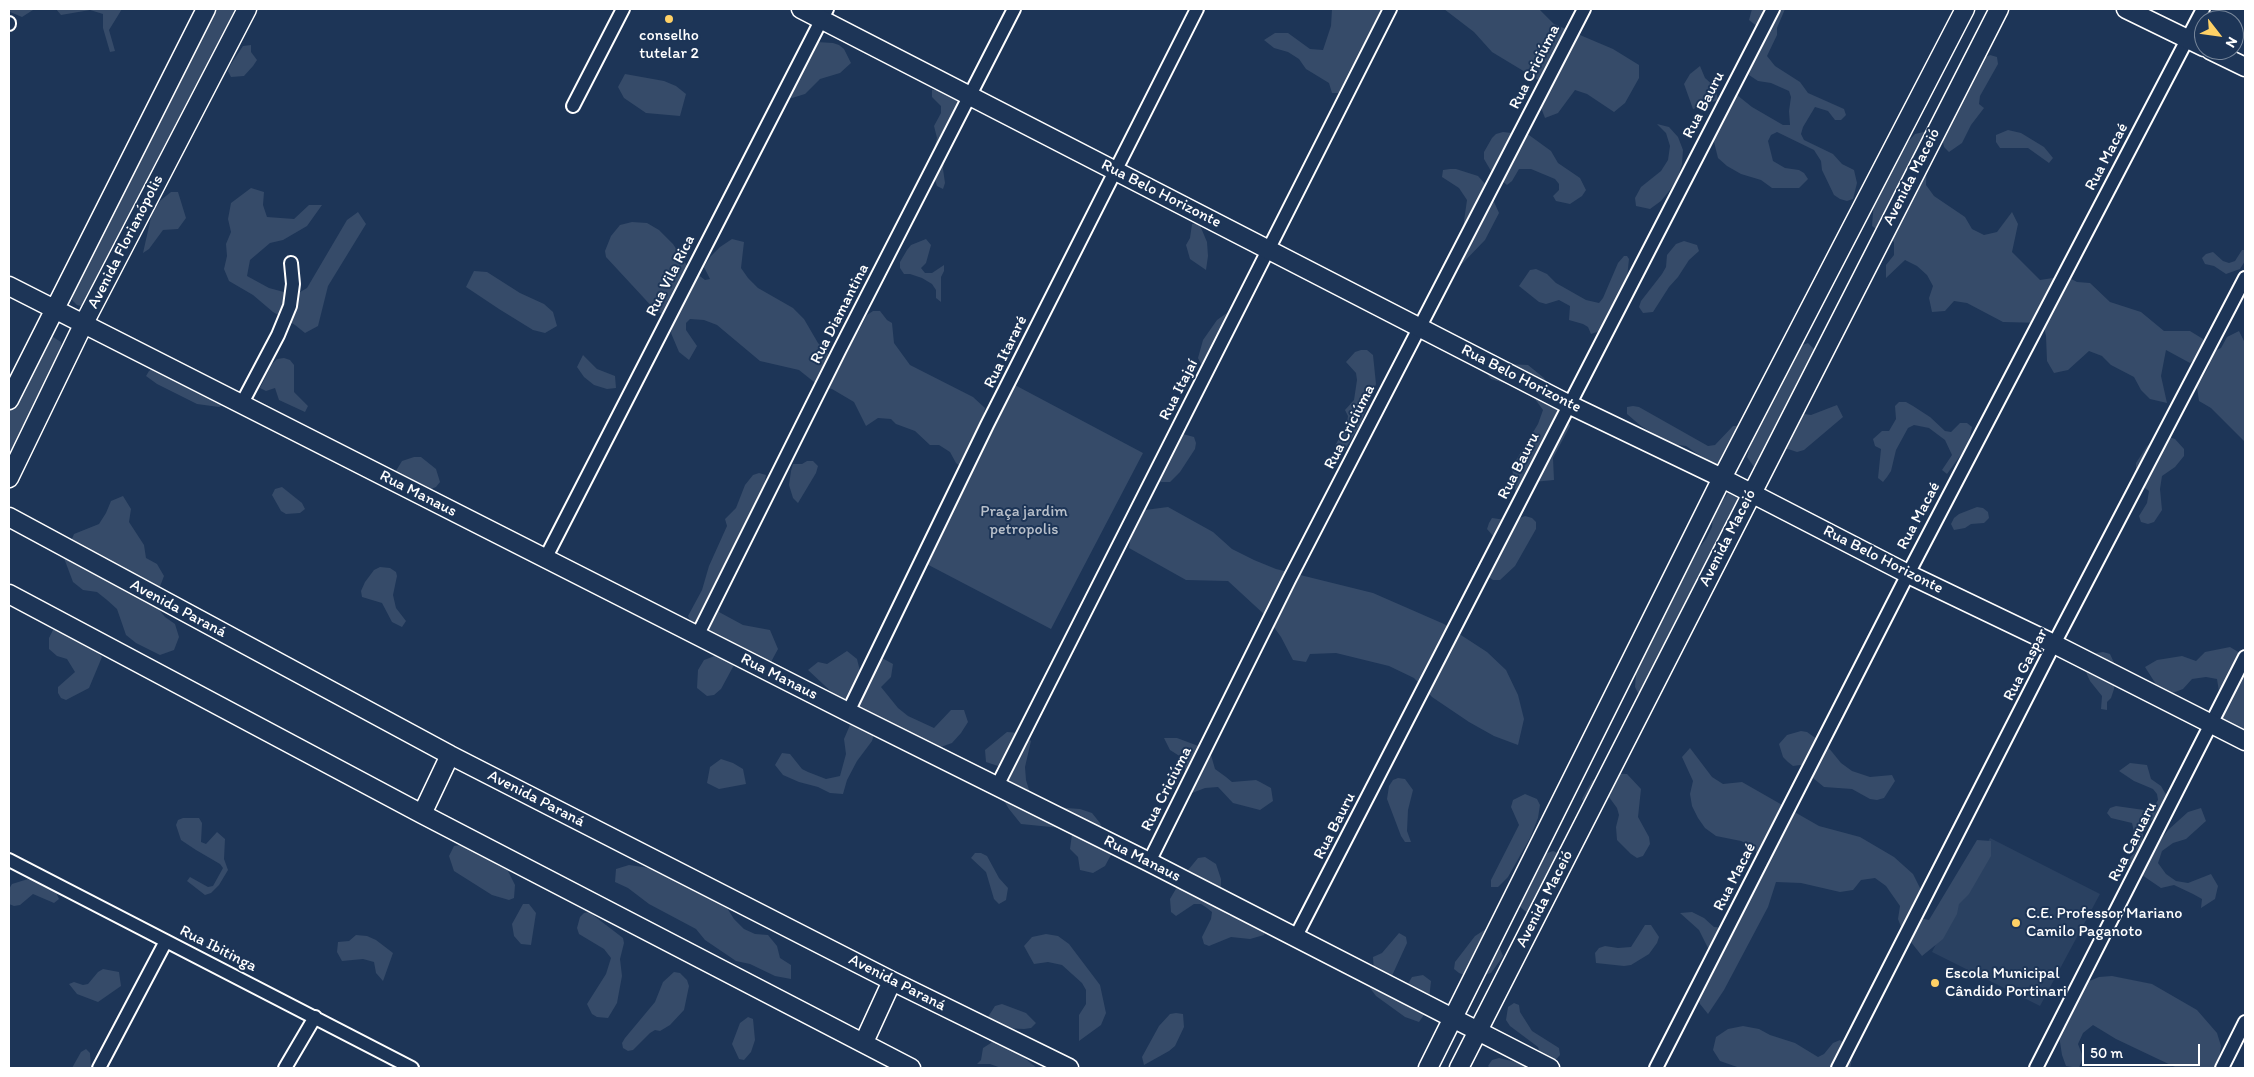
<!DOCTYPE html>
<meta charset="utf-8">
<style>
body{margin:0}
#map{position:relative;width:2254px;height:1077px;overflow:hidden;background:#1d3557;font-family:Itim,sans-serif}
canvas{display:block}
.frame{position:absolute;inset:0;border:10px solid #fff;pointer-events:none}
.north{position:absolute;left:2194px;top:10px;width:50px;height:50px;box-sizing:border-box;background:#1d3557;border:1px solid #77869a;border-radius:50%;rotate:120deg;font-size:14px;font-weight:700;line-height:20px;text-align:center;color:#fff}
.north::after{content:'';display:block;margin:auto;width:18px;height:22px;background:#ffd166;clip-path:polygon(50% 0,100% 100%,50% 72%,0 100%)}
.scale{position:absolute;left:2082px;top:1044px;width:118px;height:22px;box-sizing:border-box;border:2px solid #fff;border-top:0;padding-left:6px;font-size:15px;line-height:18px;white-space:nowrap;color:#fff;-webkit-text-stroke:4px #1d3557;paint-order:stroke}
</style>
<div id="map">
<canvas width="2254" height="1077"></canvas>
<div class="frame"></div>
<div class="north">N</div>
<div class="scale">50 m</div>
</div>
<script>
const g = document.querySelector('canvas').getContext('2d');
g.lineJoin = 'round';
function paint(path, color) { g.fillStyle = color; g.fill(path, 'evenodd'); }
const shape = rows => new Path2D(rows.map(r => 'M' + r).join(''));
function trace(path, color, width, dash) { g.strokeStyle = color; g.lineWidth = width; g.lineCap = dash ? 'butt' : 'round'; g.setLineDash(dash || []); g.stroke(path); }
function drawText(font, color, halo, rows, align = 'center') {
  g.font = font + ' Itim,sans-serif'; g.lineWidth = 4; g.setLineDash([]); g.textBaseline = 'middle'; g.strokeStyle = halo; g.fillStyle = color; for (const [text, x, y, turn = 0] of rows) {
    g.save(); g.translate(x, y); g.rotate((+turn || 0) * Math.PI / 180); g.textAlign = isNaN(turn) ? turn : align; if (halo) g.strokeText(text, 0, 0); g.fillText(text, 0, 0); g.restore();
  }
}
paint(shape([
 [1990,838,2100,894,2040,1006,1932,952]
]), '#2a4161');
paint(shape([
 [9,9,33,9,33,10,22,17,10,12],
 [56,9,122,9,109,30,115,51,110,52,103,28,103,14,90,10,61,15],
 [213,9,236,9,91,304,85,307,77,305,72,300,74,293],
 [1332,9,1384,9,1345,93,1332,93,1329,83,1306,69,1299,59,1288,52,1274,48,1264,40,1275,33,1288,33,1310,49,1323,50,1331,26],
 [1444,9,1539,9,1554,24,1613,49,1639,65,1639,78,1625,103,1614,112,1587,94,1575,90,1558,113,1545,118,1540,105,1540,81,1492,52,1474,32],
 [1752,9,1785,9,1777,28,1777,35,1767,56,1775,66,1800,82,1808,93,1844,109,1846,115,1841,120,1835,120,1828,111,1815,107,1803,127,1801,134,1804,140,1833,154,1842,164,1854,170,1857,183,1853,199,1847,201,1840,199,1834,195,1822,170,1821,161,1814,150,1777,132,1771,135,1768,141,1773,161,1785,168,1799,170,1804,173,1808,179,1799,188,1772,188,1761,180,1741,174,1727,166,1718,158,1713,138,1737,95,1752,107,1783,125,1790,125,1789,111,1791,97,1789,91,1771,83,1758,81,1749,75,1759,28,1749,20],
 [817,42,833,43,839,45,844,49,851,63,840,73,820,79,805,94,792,98,788,95,812,44],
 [251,45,251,52,257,60,253,66,244,76,231,77,228,71,231,64,243,46],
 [1990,55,1997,57,1998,64,1980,96,1979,104,1984,108,1971,125,1962,143,1949,152,1944,147,1941,134,1984,58],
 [1700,66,1705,78,1715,87,1718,100,1693,109,1684,84,1690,74],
 [625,74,664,81,676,86,686,94,680,116,646,113,624,98,618,87],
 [939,89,951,93,967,107,969,113,945,155,943,169,945,183,943,189,937,186,933,174,932,156,937,138,934,126,941,113,941,106,932,97,932,90],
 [1657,124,1669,127,1678,137,1683,150,1682,164,1678,177,1670,190,1661,201,1650,209,1636,206,1635,198,1641,187,1661,171,1668,160,1670,146,1666,133],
 [2008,130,2021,133,2044,147,2053,158,2049,163,2028,148,2000,148,1996,142,1996,135],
 [1928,131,1926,185,1934,196,1965,217,1972,229,1984,235,1997,232,2012,212,2018,224,2012,252,2040,280,2066,276,2077,282,2090,283,2110,302,2141,312,2164,331,2190,331,2203,339,2203,352,2190,363,2166,350,2161,376,2167,403,2150,399,2141,390,2134,377,2111,365,2102,356,2089,351,2068,370,2054,373,2047,361,2046,336,2043,323,2003,322,1967,303,1954,301,1945,311,1932,312,1929,298,1933,286,1927,275,1917,266,1905,260,1886,278,1886,265,1894,255,1894,242,1872,226,1874,201,1885,178,1906,144,1915,134],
 [1503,132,1529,135,1551,151,1558,163,1580,178,1586,190,1582,196,1570,204,1556,201,1553,196,1559,190,1559,184,1555,179,1531,169,1519,169,1512,181,1507,185,1491,171,1484,159,1484,152,1492,138,1496,134],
 [1450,169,1456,169,1478,176,1487,186,1499,213,1485,240,1458,268,1451,265,1463,228,1467,200,1459,188,1442,177,1443,170],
 [251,188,264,192,263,205,267,217,294,219,309,205,322,205,307,226,283,240,270,243,250,260,247,276,269,288,295,295,307,288,347,220,358,212,366,224,328,286,318,326,305,333,295,325,273,312,253,295,229,281,224,269,227,256,226,244,231,232,228,219,231,203],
 [171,192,178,192,186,218,178,229,163,230,149,249,143,253,152,213,161,200],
 [632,222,647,223,659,230,673,244,688,267,705,280,710,279,704,267,711,256,720,247,732,239,744,242,741,268,748,278,758,288,793,308,804,319,818,343,832,358,845,356,867,315,873,311,880,311,887,320,892,323,894,343,910,365,973,397,985,408,982,423,961,467,956,463,950,452,939,445,930,445,915,431,896,424,891,419,878,418,866,426,854,402,832,389,819,386,799,370,760,361,717,325,704,320,690,319,686,323,686,330,697,346,689,360,679,352,671,333,675,314,662,314,656,311,606,257,605,251,611,236,620,225],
 [1199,223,1207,242,1208,256,1206,270,1190,259,1186,245,1190,238,1192,224],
 [926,239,931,245,926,263,921,268,925,273,932,273,944,265,944,271,941,277,941,302,936,298,936,290,932,284,922,278,910,274,904,274,900,268,900,262,907,250,911,245],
 [1684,241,1697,245,1699,251,1689,260,1678,277,1669,287,1653,312,1643,313,1639,307,1641,301,1662,274,1666,267,1667,255,1676,244],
 [2242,250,2245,250,2245,261,2240,269,2226,274,2214,266,2205,264,2202,258,2206,254,2213,252,2223,261,2229,263,2235,261],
 [1624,256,1627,256,1629,259,1627,278,1614,302,1603,330,1591,334,1588,327,1583,324,1569,320,1570,306,1559,300,1546,304,1539,302,1519,286,1530,270,1536,269,1547,274,1556,283,1586,300,1599,303,1603,298,1618,263],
 [474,271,487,272,520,293,544,304,553,312,557,326,545,333,533,330,499,309,466,287],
 [1234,308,1236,327,1225,349,1208,363,1201,364,1198,358,1203,340,1217,320],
 [2239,331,2245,343,2245,442,2211,408,2199,401,2197,387,2209,366,2210,353,2221,348,2227,337],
 [50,335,61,342,62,348,9,455,9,410,44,338],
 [1808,343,1818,353,1798,413,1811,415,1837,405,1843,417,1804,450,1797,452,1788,449,1775,450,1766,460,1754,467,1747,457,1755,431,1796,347],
 [1361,350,1367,350,1373,355,1376,384,1360,425,1344,451,1335,446,1347,423,1348,416,1345,410,1354,400,1357,380,1356,373,1346,362,1355,352],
 [583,355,597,369,615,376,616,388,607,389,594,385,584,377,577,367],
 [284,358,290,360,294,365,294,392,308,406,305,412,279,400,275,388,266,391,260,388,272,364,277,359],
 [1508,364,1528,365,1544,378,1566,414,1570,426,1553,458,1554,480,1533,482,1516,496,1512,467,1538,424,1543,410,1535,399,1518,387,1491,379,1487,374,1488,367],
 [168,365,188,366,218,383,226,404,219,407,197,404,157,384,146,376,149,371,155,367],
 [1013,384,1143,453,1051,629,919,560],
 [1899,402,1906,402,1913,406,1930,417,1945,431,1951,432,1960,423,1967,423,1972,427,1968,445,1947,474,1942,470,1952,455,1945,440,1929,428,1914,425,1908,428,1896,450,1891,471,1887,477,1883,482,1878,478,1881,449,1875,446,1873,439,1882,431,1889,431,1896,419,1895,406],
 [1633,406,1639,407,1708,446,1715,445,1733,426,1740,426,1722,466,1709,462,1686,446,1672,444,1660,438,1641,426,1627,414,1627,407],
 [1179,433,1194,437,1196,443,1195,449,1180,472,1170,482,1160,482,1161,474],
 [2169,437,2175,439,2184,449,2184,456,2175,467,2162,476,2160,489,2162,510,2154,522,2148,524,2141,522,2139,516,2147,503,2149,491,2138,483,2136,477,2136,463,2147,446,2156,439],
 [414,457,421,457,436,469,440,482,436,487,429,490,394,474,402,461],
 [807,461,813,461,818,466,816,473,798,503,793,498,789,485,791,471,793,464,802,464],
 [759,473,766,475,762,496,743,551,743,558,724,592,719,612,743,625,770,630,778,649,771,662,764,666,697,627,691,622,688,616,702,590,709,566,727,526,725,519,736,508,745,485,753,475],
 [282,487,302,503,305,509,300,513,286,514,281,511,272,495,275,489],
 [1728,493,1737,498,1741,507,1641,699,1635,687,1637,661,1689,561,1706,539,1712,527,1713,514],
 [123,496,131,509,129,522,144,545,146,558,157,564,164,576,159,589,148,596,165,617,175,624,179,637,174,650,160,655,136,643,126,635,117,609,107,600,97,592,83,590,73,582,64,558,74,534,99,524,106,513,111,501],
 [1168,507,1213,532,1232,549,1254,560,1276,569,1373,593,1444,624,1487,652,1506,670,1518,695,1524,719,1518,745,1494,736,1469,722,1432,697,1414,678,1389,666,1336,653,1310,654,1306,662,1293,660,1281,637,1266,616,1228,581,1186,580,1129,548,1132,528,1145,510],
 [1977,507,1983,508,1988,512,1989,518,1984,523,1971,524,1965,528,1954,530,1951,524,1954,518,1959,514],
 [1525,516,1532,518,1536,522,1536,529,1515,566,1500,580,1493,580,1487,576,1494,544,1494,537,1487,529,1489,523,1492,518,1513,521],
 [380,567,390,568,396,572,397,576,393,595,396,608,406,621,402,627,392,622,382,603,362,597,361,591,365,582,374,570],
 [54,628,60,630,94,649,102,657,89,688,66,700,61,698,58,693,58,687,75,672,67,659,57,656,49,649,49,638],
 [2230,647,2245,656,2245,737,2217,718,2219,692,2217,679,2206,677,2192,679,2183,689,2170,694,2159,689,2145,667,2157,660,2182,656,2196,661,2205,652],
 [847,651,857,659,860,671,869,680,882,658,893,664,891,677,881,687,898,708,908,716,934,728,951,710,964,710,968,722,961,733,952,743,938,748,881,724,872,713,859,712,838,698,808,670,818,662,827,664],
 [2103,652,2110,654,2116,667,2114,689,2111,698,2107,702,2107,710,2101,709,2102,696,2090,681,2084,668,2096,653],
 [720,654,734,662,734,665,721,689,714,695,707,696,697,688,698,670,704,660],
 [855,721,874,734,872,741,857,761,847,780,843,794,830,793,818,787,799,782,783,775,775,765,782,753,790,754,802,769,808,772,826,779,840,776,846,754,844,739,850,725],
 [1801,731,1807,732,1828,747,1841,763,1852,771,1870,777,1892,775,1895,781,1884,798,1877,800,1870,799,1852,789,1824,787,1813,778,1808,764,1793,766,1788,762,1783,757,1779,744,1787,735],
 [1007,732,1020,733,1031,741,1025,767,1026,780,1030,793,1054,805,1066,808,1080,809,1092,813,1100,823,1112,853,1105,866,1093,873,1080,870,1078,857,1070,849,1072,834,1061,828,1021,824,1009,809,1002,798,1009,773,998,766,986,762,985,750],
 [1164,738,1177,738,1201,747,1211,755,1215,769,1226,777,1232,782,1256,780,1260,782,1271,788,1273,801,1260,810,1233,803,1218,787,1205,788,1192,793,1184,782,1185,769,1181,757,1170,750],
 [1690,748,1712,777,1723,784,1742,782,1819,826,1860,837,1894,857,1913,874,1925,898,1916,917,1929,920,1977,840,1991,841,1991,856,1969,894,1959,904,1957,914,1943,939,1922,956,1903,932,1898,919,1900,906,1886,886,1875,878,1861,880,1853,890,1840,892,1801,883,1776,882,1768,907,1724,990,1708,1014,1700,1004,1696,991,1710,952,1699,930,1680,913,1692,912,1704,918,1714,927,1725,928,1757,860,1755,847,1741,841,1716,836,1705,828,1698,818,1692,806,1690,794,1693,781,1682,757],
 [721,759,733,763,743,769,746,784,719,789,707,783,710,767],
 [2130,763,2147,765,2151,779,2161,786,2168,798,2159,816,2147,823,2143,830,2142,850,2136,863,2123,865,2136,851,2137,844,2132,823,2111,818,2107,813,2110,808,2116,806,2151,811,2158,800,2157,794,2153,789,2134,781,2119,771],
 [1603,773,1627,774,1641,789,1638,817,1649,837,1650,844,1643,856,1637,858,1631,854,1617,840,1616,827,1619,815,1617,808,1609,797,1602,794,1585,805,1582,799,1592,781],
 [1398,778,1405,779,1413,790,1408,810,1407,831,1411,842,1405,842,1401,836,1387,799,1389,786,1393,780],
 [1525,794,1537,799,1540,805,1538,818,1530,838,1508,877,1498,887,1491,887,1491,880,1519,825,1511,807,1513,800],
 [2201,808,2206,821,2186,839,2173,843,2162,851,2158,863,2166,874,2176,881,2188,883,2211,874,2218,886,2215,899,2201,908,2202,899,2193,894,2174,885,2161,888,2139,873,2152,851,2168,830,2188,812],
 [183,818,199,818,202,823,201,842,206,844,217,832,225,839,224,859,228,870,219,885,211,893,205,895,187,881,190,877,208,887,213,886,223,868,220,864,196,850,181,840,176,825,178,820],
 [460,845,505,865,515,885,514,898,509,900,492,895,454,871,449,856,454,846],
 [1553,851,1560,854,1530,915,1519,906,1519,900,1541,855],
 [975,853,981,853,987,856,999,878,1008,888,1006,900,999,904,994,899,986,872,971,858],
 [1205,857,1216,864,1221,879,1221,907,1225,913,1230,916,1243,918,1267,928,1264,935,1250,939,1231,937,1209,946,1204,944,1202,937,1211,919,1212,912,1207,908,1201,904,1194,904,1176,916,1171,912,1170,899,1184,875,1198,858],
 [629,865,656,869,681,879,727,908,734,919,744,929,755,934,768,935,777,946,780,958,791,965,791,979,775,976,750,964,736,961,705,940,696,929,649,904,628,888,615,882,616,869],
 [28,879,55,890,59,899,54,903,33,894,20,905,14,906,9,904,9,889,12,884],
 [523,904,529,904,536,913,531,945,521,944,514,936,512,924],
 [589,912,623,938,624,943,620,959,622,976,619,992,617,1003,608,1018,597,1017,592,1014,587,1004,606,974,611,958,604,949,579,934,577,928,580,917,584,913],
 [1645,925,1651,925,1659,937,1657,943,1649,954,1631,965,1624,966,1596,963,1595,953,1599,948,1605,946,1618,948,1631,947],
 [1486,929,1492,932,1498,944,1503,956,1499,962,1491,973,1484,975,1470,977,1459,973,1454,969,1455,962,1475,936],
 [1399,933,1406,937,1407,943,1390,980,1405,989,1412,977,1423,975,1431,981,1429,999,1426,1012,1419,1022,1405,1017,1376,996,1370,988,1374,971,1373,957,1382,953],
 [1046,934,1058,936,1069,944,1100,985,1106,1013,1101,1025,1079,1041,1079,1015,1086,1004,1086,990,1082,983,1062,965,1048,962,1034,964,1024,946,1032,937],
 [356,935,367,936,376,940,393,953,383,981,376,973,374,962,363,959,342,961,337,952,338,942,349,941],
 [103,969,119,972,121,986,98,1002,77,994,69,984,74,982,83,985,88,984,98,972],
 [674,972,680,973,687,980,689,986,684,1010,670,1025,660,1031,655,1030,650,1033,633,1050,628,1051,623,1048,622,1043,625,1038,655,1002,663,982],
 [2112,976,2152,984,2197,1010,2217,1033,2221,1046,2219,1060,2224,1068,2177,1068,2116,1039,2093,1025,2083,1033,2078,1044,2083,1057,2079,1068,2066,1066,2062,1055,2058,1029,2078,992,2087,982,2099,977],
 [1514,1003,1519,1005,1520,1012,1532,1031,1559,1048,1560,1055,1548,1068,1490,1068,1488,1066,1492,1060,1499,1058,1524,1064,1540,1053,1538,1047,1510,1026,1506,1020,1508,1007],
 [1002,1004,1026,1013,1036,1023,1031,1028,1024,1029,1004,1028,998,1026,988,1017,995,1006],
 [1176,1013,1183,1014,1184,1027,1175,1046,1169,1051,1144,1065,1142,1057,1148,1046,1159,1026,1170,1014],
 [748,1017,753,1019,755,1040,751,1052,744,1060,739,1059,732,1044,740,1023],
 [1743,1026,1759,1029,1770,1035,1795,1043,1818,1057,1824,1054,1833,1043,1840,1040,1850,1049,1853,1055,1850,1068,1740,1068,1720,1061,1713,1050,1716,1037,1728,1029],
 [994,1041,1017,1052,1037,1068,1001,1068,990,1064,977,1064,981,1060,983,1048],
 [86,1049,90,1053,91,1068,72,1068,81,1052]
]), '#364b69');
const street = shape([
 [9,24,9,23],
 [573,106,623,9],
 [241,405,278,335,290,306,293,284,291,263],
 [545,559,827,9],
 [697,636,839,351,1014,9],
 [848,712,987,425,1197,9],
 [997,786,1390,9],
 [9,860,412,1068],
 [1149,862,1289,580,1584,9],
 [1295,938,1773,9],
 [99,1068,166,941],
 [285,1068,315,1017],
 [1656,1068,1908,574,2203,9],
 [1838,1068,2054,644,2245,278],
 [2036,1068,2245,657],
 [2222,1068,2245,1022]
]);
const secondary = shape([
 [801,9,1568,404,1722,478,1908,574,2054,644,2245,741],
 [2126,9,2204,47],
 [2210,50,2245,67],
 [9,286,848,712,1149,862,1550,1068],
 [9,400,206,9],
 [9,478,83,325,247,9],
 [9,517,450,755,892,981,1069,1068],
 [9,594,422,814,911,1068],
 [422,814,450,755],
 [864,1042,892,981],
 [1428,1068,1722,478,1965,9],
 [1459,1068,1999,9]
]);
trace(street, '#fff', 16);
trace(secondary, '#fff', 21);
trace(street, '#1d3557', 12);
trace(secondary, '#1d3557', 18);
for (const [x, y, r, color] of [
 [669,19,5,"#ffd166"],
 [2016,923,5,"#ffd166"],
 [1935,983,5,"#ffd166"]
]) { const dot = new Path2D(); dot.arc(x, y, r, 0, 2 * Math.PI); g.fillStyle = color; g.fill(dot); trace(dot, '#1d3557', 2); }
drawText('16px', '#fff', '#1d3557', [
 ["conselho",669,36,"center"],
 ["tutelar 2",669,54,"center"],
 ["C.E. Professor Mariano",2026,914],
 ["Camilo Paganoto",2026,932],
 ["Escola Municipal",1945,974],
 ["Cândido Portinari",1945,992]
], 'left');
drawText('16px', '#fff', '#1d3557', [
 ["Rua Criciúma",1535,67,-63],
 ["Rua Bauru",1704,105,-63],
 ["Rua Macaé",2107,157,-62],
 ["Avenida Maceió",1912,177,-63],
 ["Rua Belo Horizonte",1161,194,27],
 ["Avenida Florianópolis",126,242,-63],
 ["Rua Vila Rica",671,276,-63],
 ["Rua Diamantina",840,314,-63],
 ["Rua Itararé",1006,352,-64],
 ["Rua Belo Horizonte",1521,379,27],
 ["Rua Itajaí",1179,390,-63],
 ["Rua Criciúma",1350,427,-63],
 ["Rua Bauru",1519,466,-63],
 ["Rua Manaus",418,494,27],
 ["Rua Macaé",1919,516,-62],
 ["Avenida Maceió",1728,538,-63],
 ["Rua Belo Horizonte",1883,560,27],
 ["Avenida Paraná",178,609,28],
 ["Rua Gaspar",2026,665,-63],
 ["Rua Manaus",779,677,27],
 ["Rua Criciúma",1167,789,-63],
 ["Avenida Paraná",536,799,27],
 ["Rua Bauru",1335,826,-63],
 ["Rua Caruaru",2133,842,-63],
 ["Rua Manaus",1142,859,27],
 ["Rua Macaé",1735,877,-63],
 ["Avenida Maceió",1545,899,-63],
 ["Rua Ibitinga",218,949,27],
 ["Avenida Paraná",897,983,27]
]);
drawText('16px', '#b9c0ca', '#1d3557', [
 ["Praça jardim",1024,512],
 ["petropolis",1024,530]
]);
</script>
